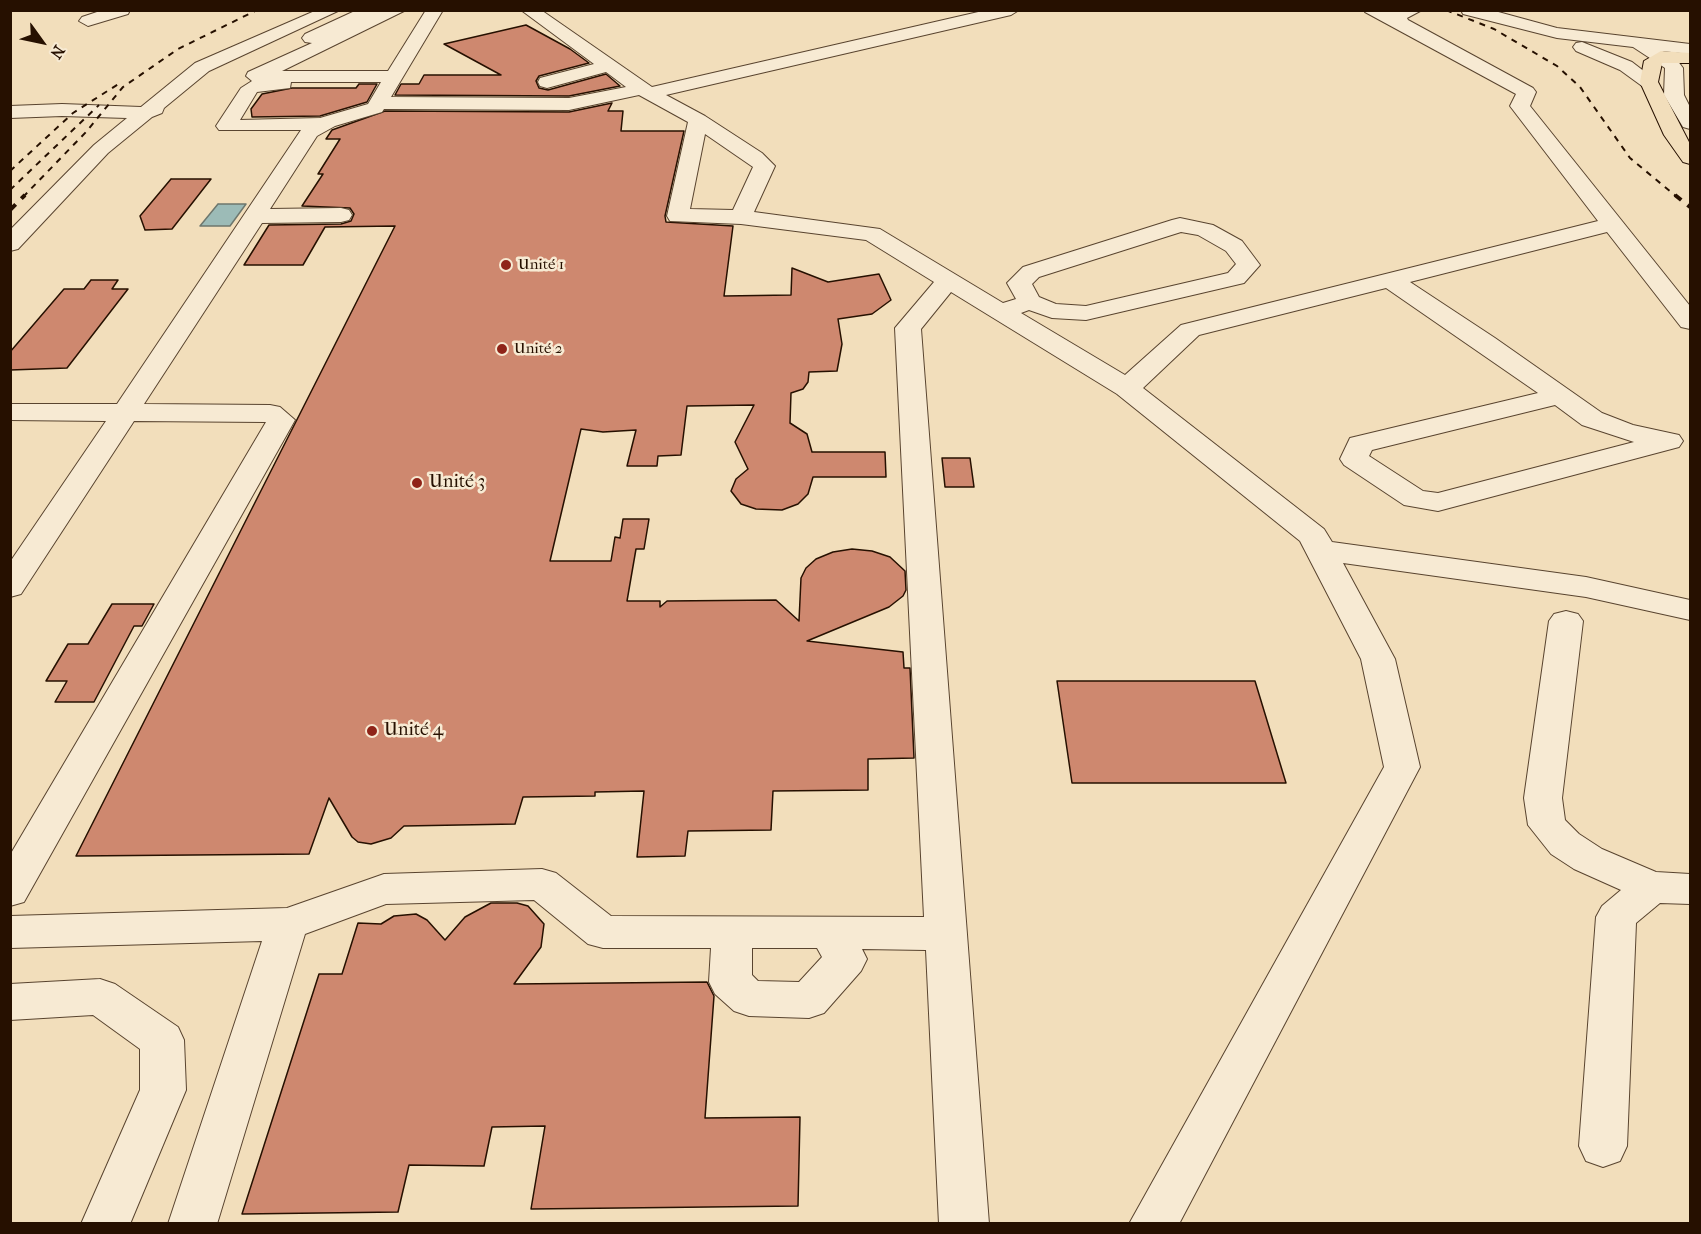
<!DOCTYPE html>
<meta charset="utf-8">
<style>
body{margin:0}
#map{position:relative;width:1701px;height:1234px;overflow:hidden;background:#f2debb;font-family:"IM FELL French Canon",serif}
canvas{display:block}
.frame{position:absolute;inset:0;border:12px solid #261000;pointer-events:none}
.north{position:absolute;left:12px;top:12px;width:60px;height:60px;-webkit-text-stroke:4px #f7ead3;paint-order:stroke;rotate:123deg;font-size:16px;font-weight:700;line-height:24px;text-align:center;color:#261000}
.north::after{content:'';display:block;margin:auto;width:21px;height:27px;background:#261000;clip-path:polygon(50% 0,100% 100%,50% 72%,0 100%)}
</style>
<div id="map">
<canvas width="1701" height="1234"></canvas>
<div class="frame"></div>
<div class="north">N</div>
</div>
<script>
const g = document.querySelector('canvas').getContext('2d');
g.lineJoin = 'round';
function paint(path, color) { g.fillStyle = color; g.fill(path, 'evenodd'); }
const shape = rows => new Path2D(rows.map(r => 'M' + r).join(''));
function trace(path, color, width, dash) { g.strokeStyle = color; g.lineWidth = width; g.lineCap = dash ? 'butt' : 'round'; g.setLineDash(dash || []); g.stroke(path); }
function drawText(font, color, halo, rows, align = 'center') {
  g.font = font + ' "IM FELL French Canon",serif'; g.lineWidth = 5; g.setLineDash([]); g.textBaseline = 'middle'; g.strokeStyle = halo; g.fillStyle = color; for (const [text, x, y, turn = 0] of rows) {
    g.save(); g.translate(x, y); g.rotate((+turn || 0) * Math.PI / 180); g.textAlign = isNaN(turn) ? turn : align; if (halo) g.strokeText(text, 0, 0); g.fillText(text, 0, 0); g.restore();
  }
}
const water = shape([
 [218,204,246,204,230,226,200,226,218,204]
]);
paint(water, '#9cbbb7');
trace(water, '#6d776e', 1.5);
const building = shape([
 [526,25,570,49,589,63,539,76,536,81,539,88,548,90,606,74,620,86,569,96,395,95,401,84,419,84,424,75,501,75,444,44,526,25],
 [359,84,377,84,367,102,320,116,252,117,251,109,262,94,292,88,356,88,359,84],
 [612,103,608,111,623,111,621,131,684,131,665,216,666,222,733,226,724,296,791,295,792,268,828,282,879,274,891,300,872,314,838,319,842,344,837,371,809,372,808,382,803,389,791,393,790,423,807,434,812,452,885,452,886,477,813,477,808,494,798,504,782,510,756,509,741,504,731,491,736,479,748,469,735,442,754,405,687,406,681,455,658,456,657,466,627,466,636,430,603,432,581,429,550,561,611,561,615,537,620,538,623,519,649,519,644,549,636,549,627,601,660,601,660,607,667,601,776,600,799,621,801,578,806,568,816,559,833,552,852,549,872,551,890,557,905,571,906,590,903,596,889,607,807,641,903,652,904,668,910,668,914,758,868,759,868,790,773,791,771,830,688,831,685,856,637,857,644,791,595,792,595,796,523,797,515,824,404,826,391,838,371,844,358,842,352,837,329,798,309,854,76,856,395,226,325,227,303,265,244,265,269,225,341,224,351,221,354,214,350,208,302,206,323,174,318,174,340,139,326,139,332,130,385,111,569,112,612,103],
 [171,179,211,179,172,229,145,230,140,216,171,179],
 [91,280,118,280,112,289,128,289,67,368,10,370,10,352,64,289,84,289,91,280],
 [942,458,970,458,974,487,945,487,942,458],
 [112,604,154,604,142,626,134,626,94,702,55,702,67,681,46,681,68,644,88,644,112,604],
 [1057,681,1255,681,1286,783,1072,783,1057,681],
 [491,903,517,903,528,906,544,924,541,947,514,984,707,982,714,996,705,1118,800,1117,798,1206,531,1209,545,1126,492,1127,484,1166,409,1165,398,1212,242,1214,319,974,342,974,358,923,381,924,394,916,416,914,427,920,445,940,465,917,491,903]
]);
paint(building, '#ce886f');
trace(building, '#261000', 1.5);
const minor = shape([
 [103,10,130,10,128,14,88,26,79,21,82,17,103,10],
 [317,10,340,10,209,71,164,108,162,113,152,117,108,153,18,249,10,251,10,230,94,145,127,118,62,116,10,118,10,106,62,104,141,107,195,63,317,10],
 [357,10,406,10,282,71,388,71,426,10,443,10,391,97,569,98,626,87,606,72,547,88,540,86,538,82,540,78,594,64,521,10,541,10,652,87,987,10,1019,10,1011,15,666,95,705,116,762,153,775,166,754,212,880,229,1003,303,1016,299,1007,283,1023,267,1172,220,1180,218,1213,225,1242,241,1260,265,1244,283,1086,320,1052,318,1029,310,1021,313,1125,375,1181,325,1598,221,1510,106,1516,94,1365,12,1422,10,1407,18,1408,20,1533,88,1536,92,1530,106,1690,306,1690,329,1681,327,1607,232,1410,282,1495,338,1602,413,1633,425,1679,435,1683,441,1679,447,1438,511,1404,505,1344,465,1340,459,1350,438,1538,393,1386,288,1199,335,1143,388,1324,529,1332,542,1586,577,1690,600,1690,620,1586,597,1343,563,1395,659,1420,767,1179,1224,1129,1224,1384,767,1361,659,1300,541,1117,394,951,292,921,329,989,1224,939,1224,926,950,862,949,867,959,861,971,824,1013,809,1018,749,1016,734,1011,715,994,709,982,711,948,603,948,588,944,534,900,386,904,305,934,217,1224,168,1224,262,941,10,948,10,916,287,908,384,874,542,869,556,873,611,916,924,917,895,328,934,282,866,240,741,224,670,221,667,216,688,122,639,95,569,110,384,109,382,112,335,126,317,136,270,209,341,208,349,210,352,215,349,220,341,222,262,223,144,404,270,405,280,407,295,420,24,902,10,906,10,855,266,422,134,421,21,594,10,597,10,562,106,421,10,420,10,404,117,404,301,130,219,130,216,126,241,88,252,81,246,76,248,72,312,43,305,42,302,38,305,34,357,10],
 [291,82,381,82,368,104,320,118,240,120,257,92,290,88,291,82],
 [705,134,753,167,733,210,690,209,705,134],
 [1181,232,1198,235,1226,251,1236,264,1228,273,1086,306,1056,304,1039,297,1032,284,1039,277,1181,232],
 [1555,405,1582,425,1634,442,1438,493,1423,491,1369,456,1372,450,1555,405],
 [752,948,817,948,822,957,799,982,758,981,752,975,752,948],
 [1461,10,1491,10,1557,28,1690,44,1690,54,1662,51,1677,60,1683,68,1684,95,1690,107,1690,129,1683,127,1664,95,1665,68,1633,47,1557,38,1463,14,1461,10],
 [1582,42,1632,62,1658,82,1656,86,1642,86,1620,70,1576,51,1573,47,1576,43,1582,42],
 [1566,611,1578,614,1583,621,1562,798,1565,820,1579,834,1602,849,1656,872,1690,874,1690,904,1660,903,1636,923,1627,1146,1620,1161,1603,1167,1586,1161,1579,1146,1596,917,1602,906,1621,890,1574,869,1551,854,1528,825,1524,798,1549,621,1554,614,1566,611],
 [100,979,115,984,178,1027,184,1040,186,1090,130,1224,81,1224,140,1090,140,1049,93,1015,10,1020,10,984,100,979]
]);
const major = shape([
 [1661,51,1690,53,1690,63,1662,63,1658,82,1690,144,1690,164,1683,162,1664,135,1640,82,1644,61,1661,51]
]);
trace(minor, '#59442f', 2);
trace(major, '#261000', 2);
paint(minor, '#f7ead3');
paint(major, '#f2debb');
trace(shape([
 [1446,10,1494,29,1557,66,1580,87,1630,158,1677,197],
 [10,171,73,113,120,83],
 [10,190,99,105],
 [23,197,86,132,123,87,178,49,257,10]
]), '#261000', 2, [6, 6]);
trace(shape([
 [1675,195,1690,207],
 [10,210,25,195]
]), '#261000', 4, [8, 8]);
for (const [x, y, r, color] of [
 [506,265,6,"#8f2418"],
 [502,349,6,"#8f2418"],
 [417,483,6,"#8f2418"],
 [372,731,6,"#8f2418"]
]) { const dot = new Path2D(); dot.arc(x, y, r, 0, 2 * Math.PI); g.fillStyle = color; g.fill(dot); trace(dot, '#f7ead3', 2); }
drawText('15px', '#261000', '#f7ead3', [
 ["Unité 1",518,265],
 ["Unité 2",514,349]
], 'left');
drawText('18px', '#261000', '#f7ead3', [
 ["Unité 3",429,483],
 ["Unité 4",384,731]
], 'left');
</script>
